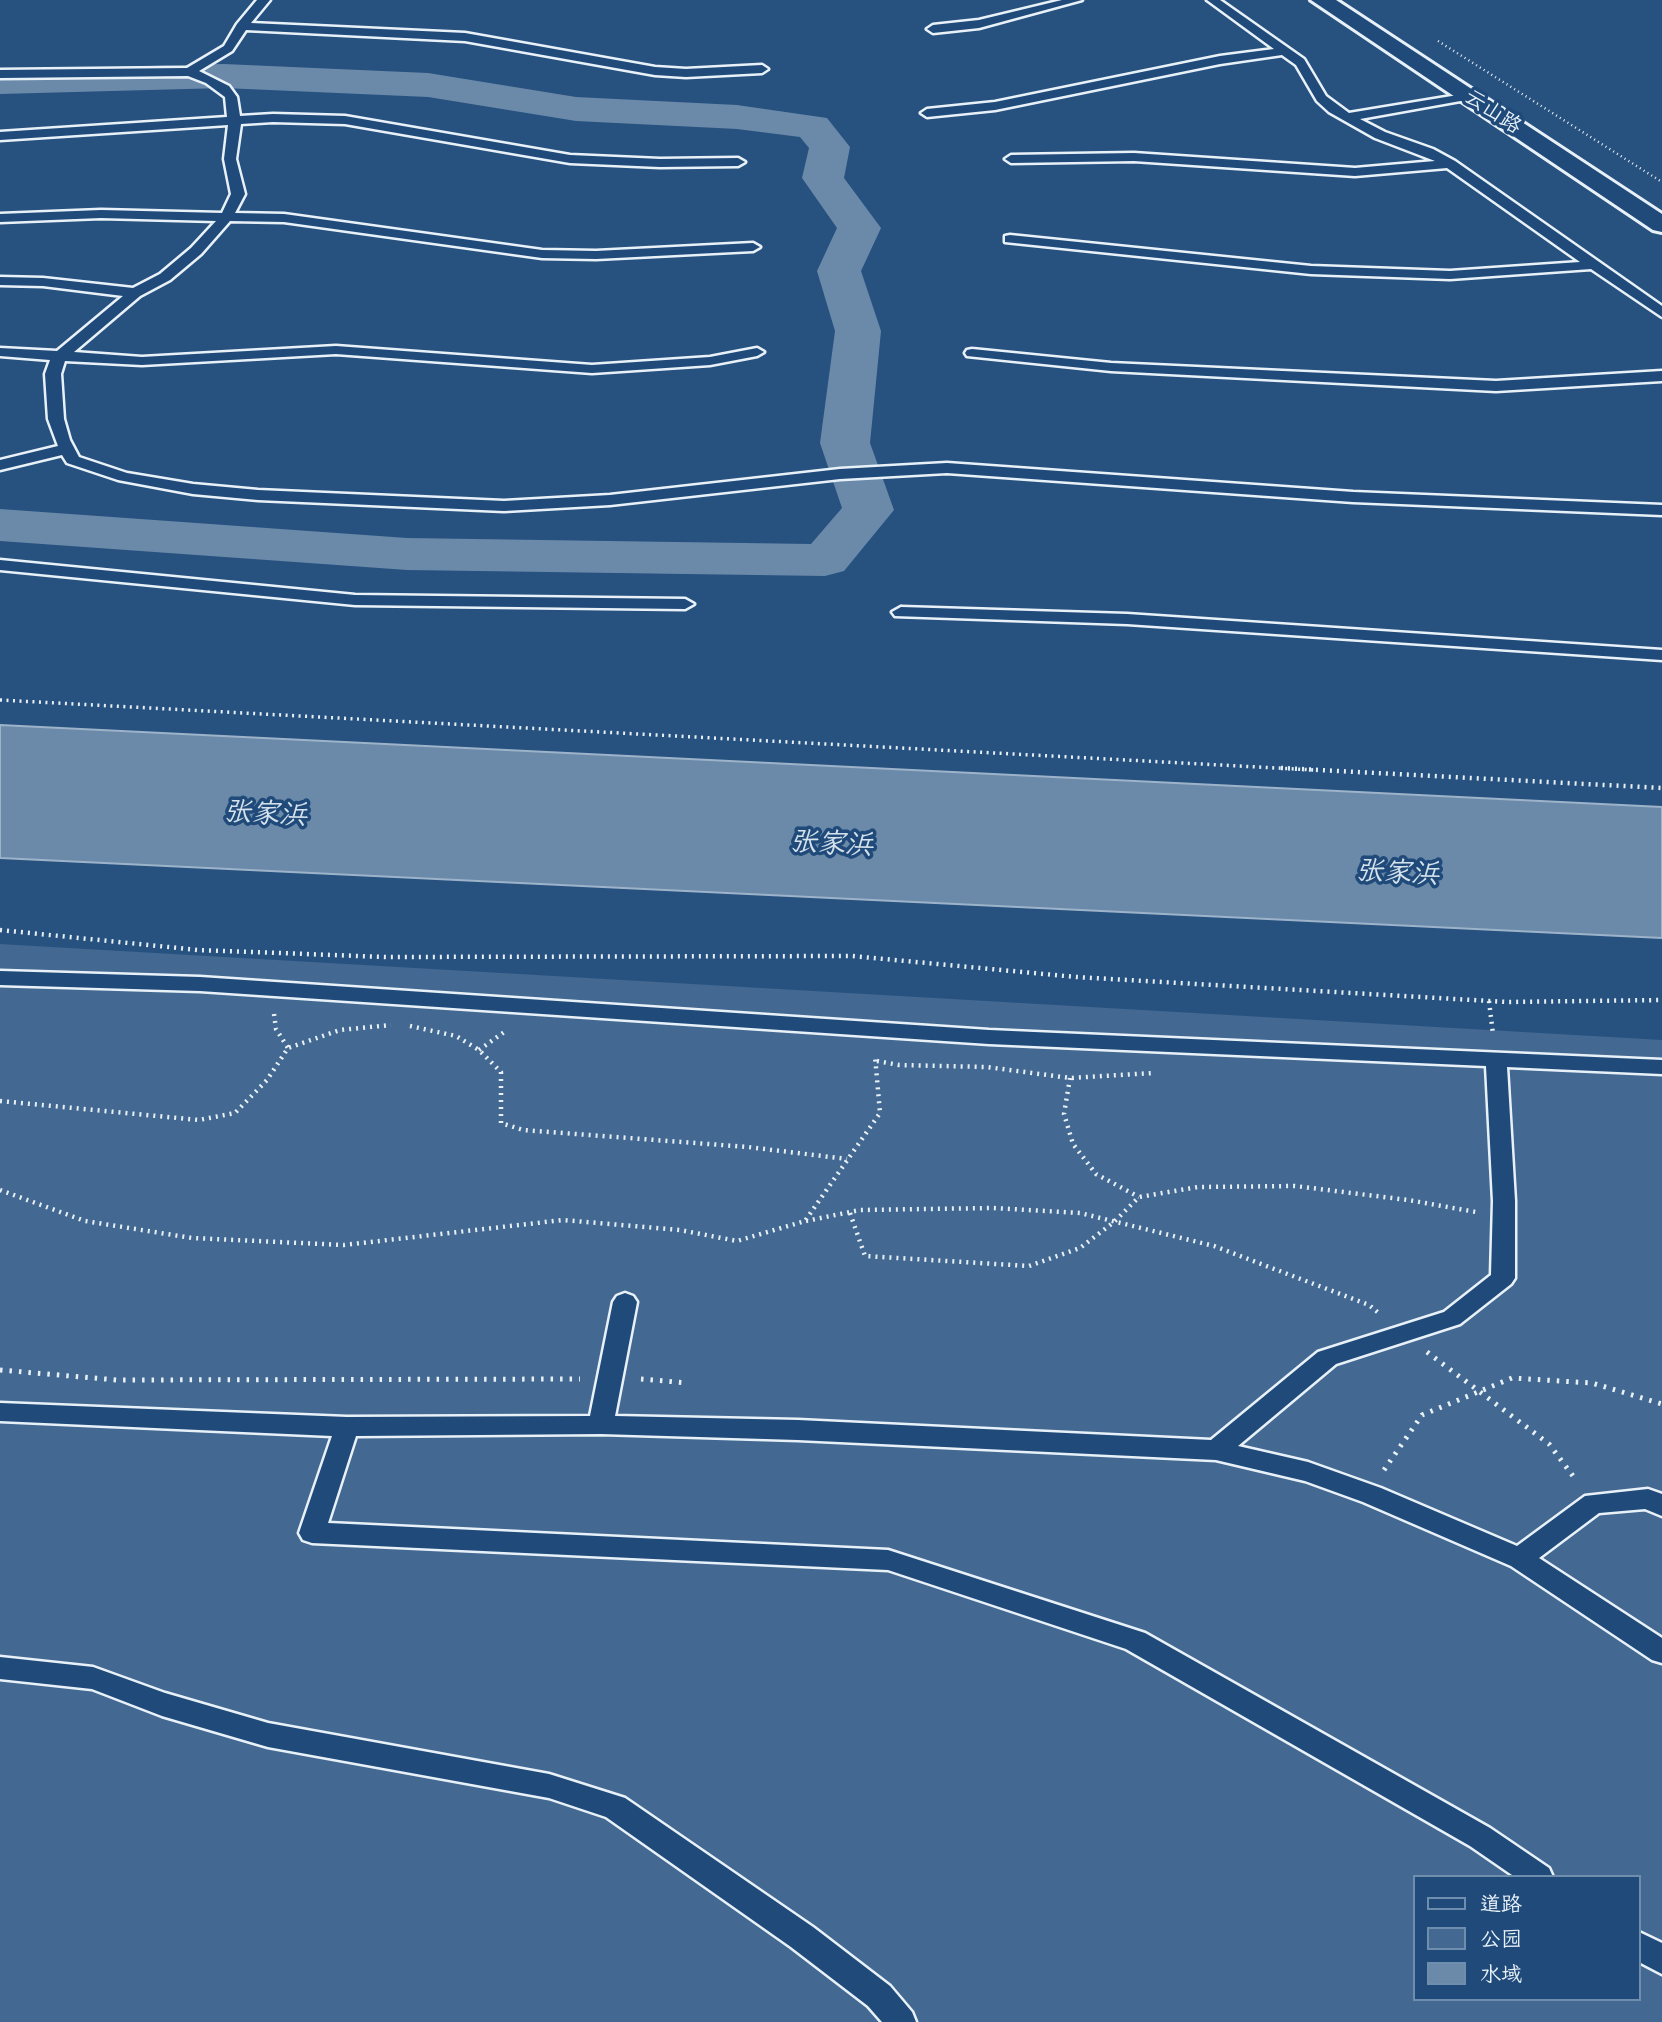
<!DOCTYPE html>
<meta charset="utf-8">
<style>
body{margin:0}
#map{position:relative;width:1662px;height:2022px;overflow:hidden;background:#27517f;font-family:Mynerve,"LXGW WenKai TC",sans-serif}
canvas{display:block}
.legend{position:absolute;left:1413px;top:1875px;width:228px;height:126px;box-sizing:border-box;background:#1f4a7a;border:2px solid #6f8dac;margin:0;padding:9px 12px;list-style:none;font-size:21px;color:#e8f1f8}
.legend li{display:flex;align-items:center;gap:14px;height:35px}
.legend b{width:35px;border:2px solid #6f8dac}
</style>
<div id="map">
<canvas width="1662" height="2022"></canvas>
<ul class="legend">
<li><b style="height:9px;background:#1f4a7a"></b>道路</li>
<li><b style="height:19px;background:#436891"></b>公园</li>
<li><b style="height:19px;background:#6b8aaa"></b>水域</li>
</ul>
</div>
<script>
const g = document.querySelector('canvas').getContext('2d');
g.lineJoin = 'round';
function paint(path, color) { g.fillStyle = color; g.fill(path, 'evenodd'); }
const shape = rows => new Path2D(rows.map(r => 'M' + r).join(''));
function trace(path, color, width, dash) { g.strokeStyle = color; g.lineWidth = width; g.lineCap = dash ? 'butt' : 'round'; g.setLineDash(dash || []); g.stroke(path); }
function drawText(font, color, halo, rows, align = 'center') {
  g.font = font + ' Mynerve,"LXGW WenKai TC",sans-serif'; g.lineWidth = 7; g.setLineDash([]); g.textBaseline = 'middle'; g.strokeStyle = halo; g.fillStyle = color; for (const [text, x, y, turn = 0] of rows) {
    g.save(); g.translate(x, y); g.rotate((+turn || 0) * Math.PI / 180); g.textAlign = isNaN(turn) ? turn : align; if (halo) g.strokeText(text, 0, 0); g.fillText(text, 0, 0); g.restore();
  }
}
paint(shape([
 [0,944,1662,1040,1662,2022,0,2022],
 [1415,1877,1639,1877,1639,1999,1415,1999]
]), '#436891');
const water = shape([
 [0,725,1662,807,1662,938,0,858,0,725]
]);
paint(water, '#6b8aaa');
trace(water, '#9db3c9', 2);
paint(shape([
 [224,64,428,73,576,97,737,105,827,118,850,147,844,178,881,228,861,271,881,331,870,443,894,510,844,571,825,576,407,570,0,541,0,509,407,538,811,544,842,508,820,443,835,331,817,271,837,228,802,178,809,148,800,137,737,129,576,121,428,97,224,88,0,94,0,70,224,64]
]), '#6b8aaa');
const service = shape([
 [257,0,270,0,251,23,465,33,655,67,686,69,762,65,768,69,762,73,686,77,655,75,465,41,246,30,232,51,199,71,229,86,237,97,240,116,273,114,345,116,570,155,660,159,738,158,745,162,738,166,660,167,570,163,345,124,273,122,241,124,236,159,245,194,235,213,284,214,542,250,596,251,753,243,760,247,753,251,596,259,542,258,284,222,230,221,201,254,170,280,140,296,74,352,142,357,336,346,592,365,710,357,757,348,764,352,757,356,710,365,592,373,336,354,142,365,65,361,61,374,64,419,70,440,79,457,127,473,193,484,258,490,504,501,610,495,840,469,947,463,1353,492,1662,505,1662,515,1353,502,947,473,840,479,610,505,504,511,258,500,193,494,118,480,67,463,62,455,0,470,0,460,58,446,48,419,45,374,50,360,0,356,0,348,57,351,123,296,43,286,0,285,0,277,43,278,133,288,160,274,191,248,216,221,101,218,0,222,0,214,101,210,222,213,231,194,224,159,228,125,0,140,0,132,227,117,225,97,206,83,188,76,0,78,0,70,187,68,224,46,237,24,257,0],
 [1062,0,1082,0,979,28,933,33,927,29,933,25,979,20,1062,0],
 [1207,0,1220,0,1304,59,1326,96,1349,113,1470,93,1470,99,1466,100,1360,119,1385,132,1433,149,1455,161,1662,306,1662,317,1591,269,1450,279,1311,274,1005,242,1005,236,1010,235,1311,266,1450,271,1580,262,1447,168,1355,176,1134,161,1011,163,1005,159,1011,155,1134,153,1355,168,1435,161,1375,138,1329,112,1317,101,1296,65,1282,55,1220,64,995,110,927,117,921,113,927,109,995,102,1220,56,1274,49,1207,0],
 [972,349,1111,363,1496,381,1662,371,1662,381,1496,391,1111,371,967,356,965,353,967,350,972,349],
 [0,560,355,595,685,599,694,604,685,609,355,605,0,570,0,560],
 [901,607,1127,614,1662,650,1662,660,1127,624,895,616,892,612,901,607],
 [0,971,200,977,989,1030,1662,1060,1662,1074,1507,1067,1515,1201,1515,1278,1511,1284,1460,1324,1336,1364,1238,1446,1308,1462,1381,1488,1517,1546,1585,1496,1648,1489,1662,1494,1662,1516,1645,1509,1599,1513,1539,1558,1662,1638,1662,1663,1652,1660,1511,1566,1363,1502,1305,1481,1216,1460,798,1440,601,1434,356,1436,328,1523,888,1550,1145,1633,1490,1828,1549,1868,1553,1877,1515,1877,1470,1846,1126,1649,888,1570,312,1543,303,1540,299,1533,332,1436,0,1421,0,1403,347,1417,590,1416,613,1302,617,1296,625,1293,633,1296,637,1302,615,1416,798,1420,1211,1440,1318,1352,1444,1312,1491,1275,1493,1201,1486,1066,989,1044,200,991,0,985,0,971],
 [0,1657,93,1667,165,1693,268,1723,549,1774,625,1798,813,1927,890,1986,912,2012,916,2022,882,2022,868,2006,791,1947,606,1817,549,1798,268,1747,162,1716,92,1689,0,1679,0,1657],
 [1639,1932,1662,1943,1662,1974,1639,1962,1639,1932]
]);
const secondary = shape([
 [1311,0,1336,0,1662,214,1662,232,1653,230,1311,0]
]);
trace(service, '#e8f1f8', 5);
trace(secondary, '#e8f1f8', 6);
trace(shape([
 [1438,41,1662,182]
]), '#e8f1f8', 2.5, [1, 3.5]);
trace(shape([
 [0,700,1314,770]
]), '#e8f1f8', 3.5, [2, 4.5]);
trace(shape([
 [1281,768,1662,788],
 [0,930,198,950,386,957,852,956,1076,977,1507,1002,1662,1000],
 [1489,1001,1493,1034],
 [274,1014,276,1029,288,1048],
 [410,1026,456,1036,479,1050,501,1072,501,1123,523,1130,748,1147,847,1159],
 [479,1050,507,1030],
 [877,1061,899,1065,987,1067,1070,1078,1153,1073],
 [1070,1078,1064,1114,1073,1144,1096,1174,1139,1197],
 [0,1101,199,1120,235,1113,267,1080,288,1048,340,1030,391,1025],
 [0,1190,85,1221,192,1238,344,1245,563,1220,680,1230,737,1241,805,1221,880,1113,875,1056],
 [850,1213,865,1256,1029,1266,1080,1248,1114,1222,1139,1197,1198,1187,1295,1186,1408,1200,1476,1212],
 [806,1221,860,1210,993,1208,1080,1213,1214,1246,1369,1305,1380,1314]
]), '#e8f1f8', 4.5, [2, 5]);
trace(shape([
 [1427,1352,1549,1444,1576,1480],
 [0,1370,117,1380,580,1379],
 [641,1379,688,1383],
 [1384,1470,1422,1415,1512,1378,1592,1383,1662,1404]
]), '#e8f1f8', 5, [2.5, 7]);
paint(service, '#1f4a7a');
paint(secondary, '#1f4a7a');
drawText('21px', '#e8f1f8', '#1f4a7a', [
 ["云山路",1492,113,33]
]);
drawText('italic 28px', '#d5e2ec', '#1f4a7a', [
 ["张家浜",265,816,3],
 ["张家浜",831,846,3],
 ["张家浜",1397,875,3]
]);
</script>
